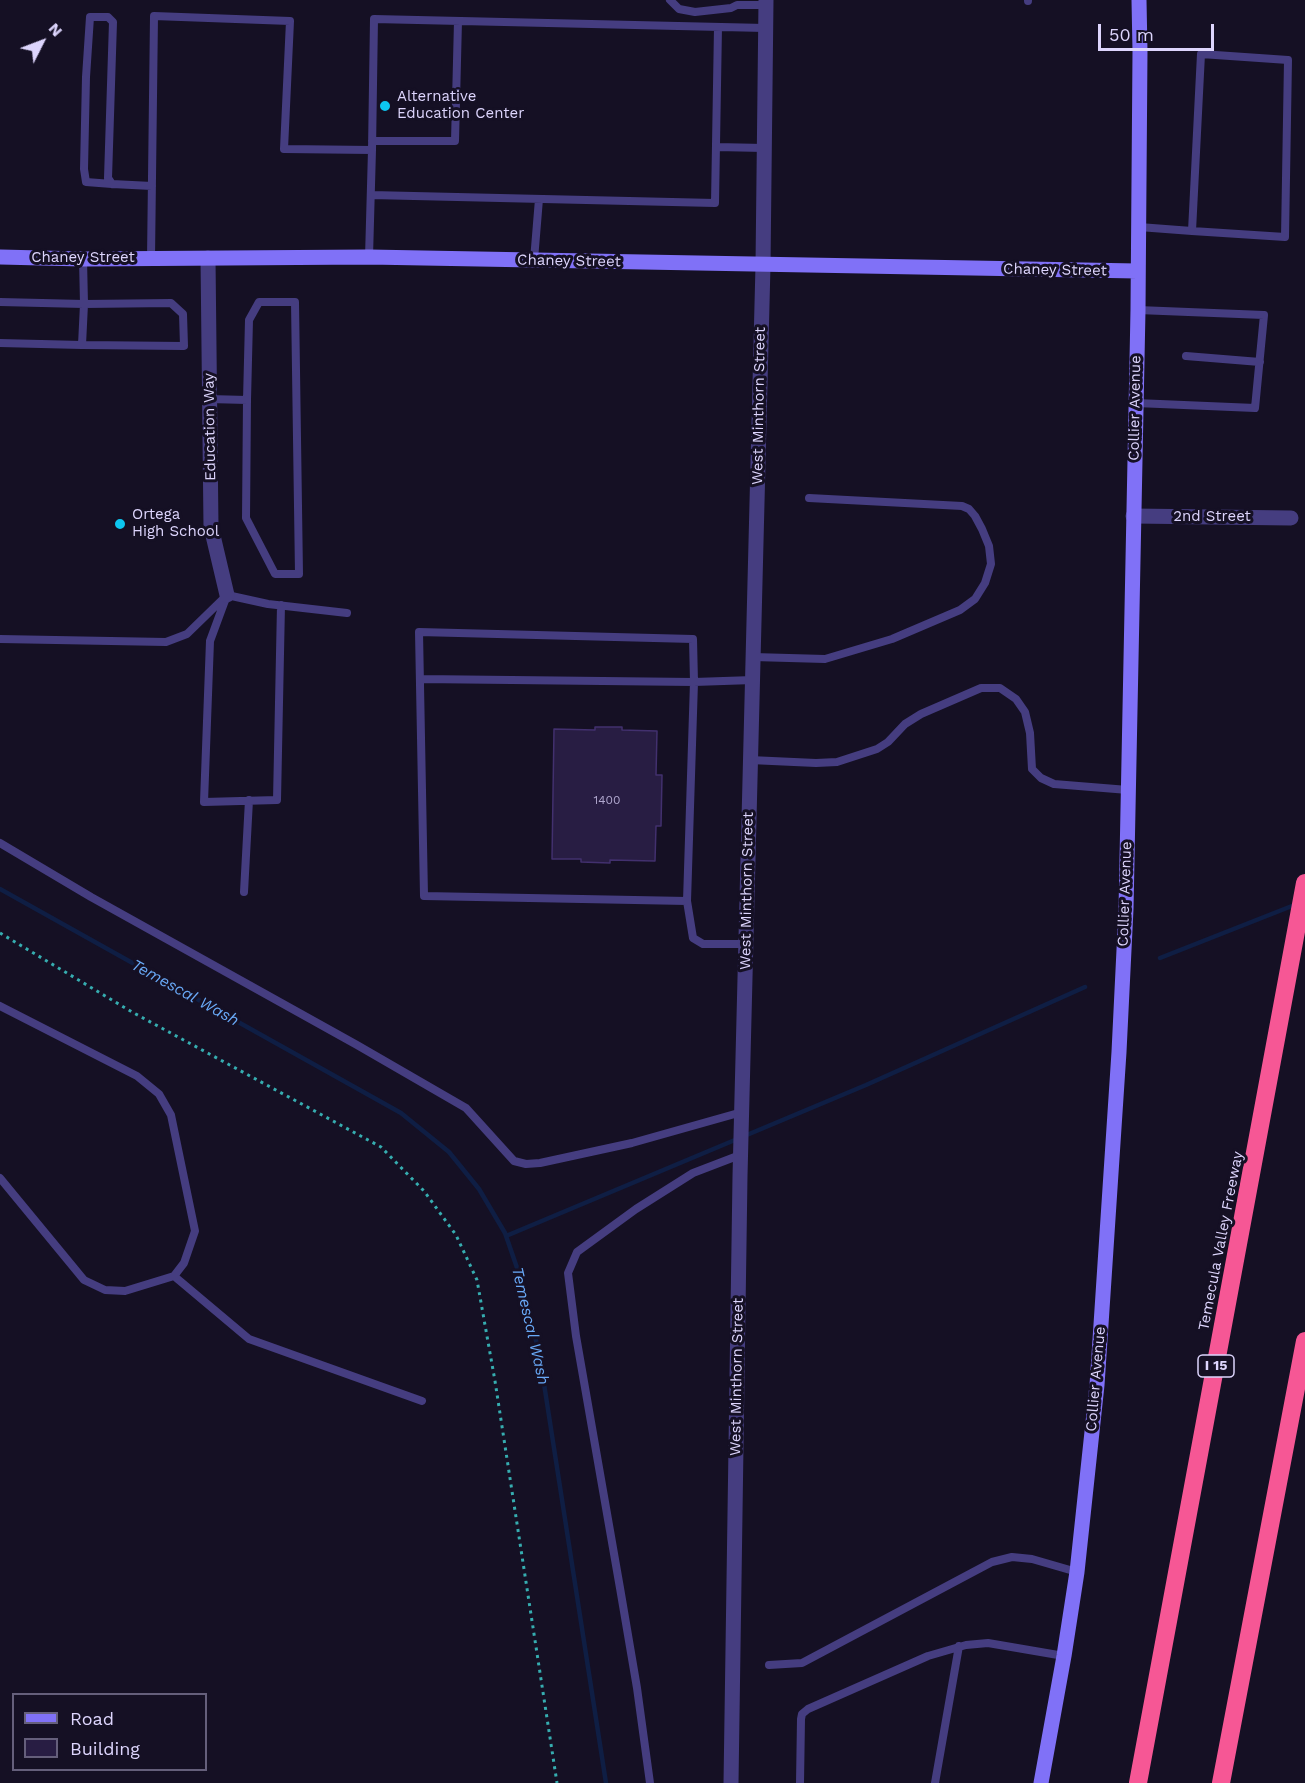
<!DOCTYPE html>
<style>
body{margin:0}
#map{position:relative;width:1305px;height:1783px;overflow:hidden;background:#151024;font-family:"Work Sans",sans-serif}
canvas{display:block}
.legend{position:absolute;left:12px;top:1693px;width:195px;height:78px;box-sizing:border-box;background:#151024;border:2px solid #655f7b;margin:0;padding:8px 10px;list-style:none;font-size:18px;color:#ddd5fd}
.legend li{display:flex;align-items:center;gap:12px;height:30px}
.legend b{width:30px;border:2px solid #655f7b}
.north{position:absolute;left:12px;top:12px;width:60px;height:60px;-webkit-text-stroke:4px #151024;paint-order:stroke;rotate:48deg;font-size:16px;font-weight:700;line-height:24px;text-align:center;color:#ddd5fd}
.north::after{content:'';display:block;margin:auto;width:21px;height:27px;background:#ddd5fd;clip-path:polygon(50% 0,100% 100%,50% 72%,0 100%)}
.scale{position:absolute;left:1098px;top:24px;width:116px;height:27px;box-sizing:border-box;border:3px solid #ddd5fd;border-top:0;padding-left:8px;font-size:18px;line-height:21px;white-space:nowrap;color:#ddd5fd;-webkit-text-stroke:4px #151024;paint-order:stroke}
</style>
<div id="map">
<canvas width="1305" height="1783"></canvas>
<ul class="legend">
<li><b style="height:8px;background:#8071f7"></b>Road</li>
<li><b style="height:16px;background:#281d43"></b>Building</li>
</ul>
<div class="north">N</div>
<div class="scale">50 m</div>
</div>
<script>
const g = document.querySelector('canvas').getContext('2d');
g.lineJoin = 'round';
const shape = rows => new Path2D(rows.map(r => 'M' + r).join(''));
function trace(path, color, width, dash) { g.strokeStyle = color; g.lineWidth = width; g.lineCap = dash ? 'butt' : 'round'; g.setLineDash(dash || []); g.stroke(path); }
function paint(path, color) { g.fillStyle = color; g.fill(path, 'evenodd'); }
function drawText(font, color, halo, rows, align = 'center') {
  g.font = font + ' "Work Sans",sans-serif'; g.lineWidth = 6; g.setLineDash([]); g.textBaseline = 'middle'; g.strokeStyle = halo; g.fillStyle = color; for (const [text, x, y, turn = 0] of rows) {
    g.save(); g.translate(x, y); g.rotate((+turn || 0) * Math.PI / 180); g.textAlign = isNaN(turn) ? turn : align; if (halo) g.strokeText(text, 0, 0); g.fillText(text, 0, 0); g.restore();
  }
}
trace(shape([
 [0,889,401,1113,449,1152,479,1189,505,1233,524,1288,540,1358,606,1783],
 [1160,958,1297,904],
 [506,1236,866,1085,1085,987]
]), '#0f1e44', 4.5);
const building = shape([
 [595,727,622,727,622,730,657,731,656,775,662,775,661,826,656,826,655,861,610,860,610,863,581,862,581,859,552,859,554,729,595,730,595,727]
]);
paint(building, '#281d43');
trace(building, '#42306e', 1.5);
trace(shape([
 [0,933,132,1012,381,1147,424,1191,456,1235,477,1280,495,1381,557,1783]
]), '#36adb0', 3, [3, 4.5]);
trace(shape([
 [670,0,679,9,695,12,731,8,737,5,766,5],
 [1028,1,1028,0],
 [372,141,455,141,458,21],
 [716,147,764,148],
 [372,150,374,19,765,28],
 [112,184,108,178,113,22,108,17,90,17,86,77,84,169,86,182,112,184,152,186],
 [371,195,715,203,718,27],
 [1139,227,1192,231,1285,237,1288,60,1201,54,1192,231],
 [151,258,154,16,290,21,284,149,372,150,369,257],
 [534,260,539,199],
 [0,302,84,304,171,303,183,314,184,346,82,345],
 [0,343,82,345,84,304,83,259],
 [1186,356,1260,362],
 [209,399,247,400,246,518,275,574,299,574,295,302,259,302,249,320,247,400],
 [1136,403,1255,408,1264,315,1138,310],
 [227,595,210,641,204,802,277,800,281,605],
 [227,595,268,604,347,613],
 [0,639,166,642,187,634,224,598],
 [753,657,825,659,892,639,960,610,975,599,985,583,991,564,989,546,982,529,975,516,969,509,962,506,809,498],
 [420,679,694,682,687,901,693,938,703,944,746,944],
 [750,760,816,763,837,762,877,749,888,742,905,724,921,714,981,688,1000,688,1016,699,1025,712,1030,733,1032,769,1041,778,1054,784,1128,790],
 [0,843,91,897,357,1045,466,1108,514,1161,526,1164,540,1163,632,1143,742,1112],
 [244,892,249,800],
 [687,901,424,896,419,632,693,639,694,682,753,680],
 [0,1006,137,1076,159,1094,171,1115,195,1231,184,1263,174,1276,125,1291,105,1290,84,1280,0,1178],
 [174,1276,249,1339,422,1401],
 [769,1665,802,1663,992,1562,1012,1557,1032,1559,1077,1572],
 [650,1783,637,1688,620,1588,576,1336,568,1273,577,1252,636,1209,693,1173,740,1155],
 [800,1783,801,1719,802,1714,808,1709,928,1656,966,1645,988,1643,1064,1656],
 [935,1783,959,1646]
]), '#453d80', 8);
trace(shape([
 [208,258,211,527,227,595],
 [1133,516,1291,518],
 [731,1783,740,1176,763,265,766,0]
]), '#453d80', 15);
trace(shape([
 [0,257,83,259,369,257,1137,271],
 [1041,1783,1064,1656,1077,1572,1097,1385,1119,1052,1126,909,1138,310,1140,51,1139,0]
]), '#8071f7', 15);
trace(shape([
 [1138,1783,1305,883],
 [1221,1783,1305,1341]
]), '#f65795', 18);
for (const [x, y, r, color] of [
 [385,106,6,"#0dc6f0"],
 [120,524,6,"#0dc6f0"]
]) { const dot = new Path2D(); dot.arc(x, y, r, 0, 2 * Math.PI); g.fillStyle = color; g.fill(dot); trace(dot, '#151024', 2); }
drawText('12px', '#b0a7ce', null, [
 ["1400",607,800]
]);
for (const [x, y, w] of [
 [1216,1366,36]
]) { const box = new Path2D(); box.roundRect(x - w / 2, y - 11, w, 22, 4.5); g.fillStyle = '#151024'; g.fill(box); trace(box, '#ddd5fd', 1.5); }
drawText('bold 14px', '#ddd5fd', null, [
 ["I 15",1216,1366]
]);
drawText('15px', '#ddd5fd', '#151024', [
 ["Alternative",397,97],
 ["Education Center",397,114],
 ["Ortega",132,515],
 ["High School",132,532]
], 'left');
drawText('15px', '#ddd5fd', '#151024', [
 ["Chaney Street",83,258],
 ["Chaney Street",569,261,1],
 ["Chaney Street",1055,270,1],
 ["West Minthorn Street",759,406,-89],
 ["Collier Avenue",1135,408,-89],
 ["Education Way",210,427,-91],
 ["2nd Street",1212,517],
 ["West Minthorn Street",747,891,-89],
 ["Collier Avenue",1125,894,-88],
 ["Temecula Valley Freeway",1221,1241,-79],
 ["West Minthorn Street",737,1377,-89],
 ["Collier Avenue",1096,1379,-85]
]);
drawText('italic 16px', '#69a9f7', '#151024', [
 ["Temescal Wash",185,993,29],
 ["Temescal Wash",530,1326,77]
]);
</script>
